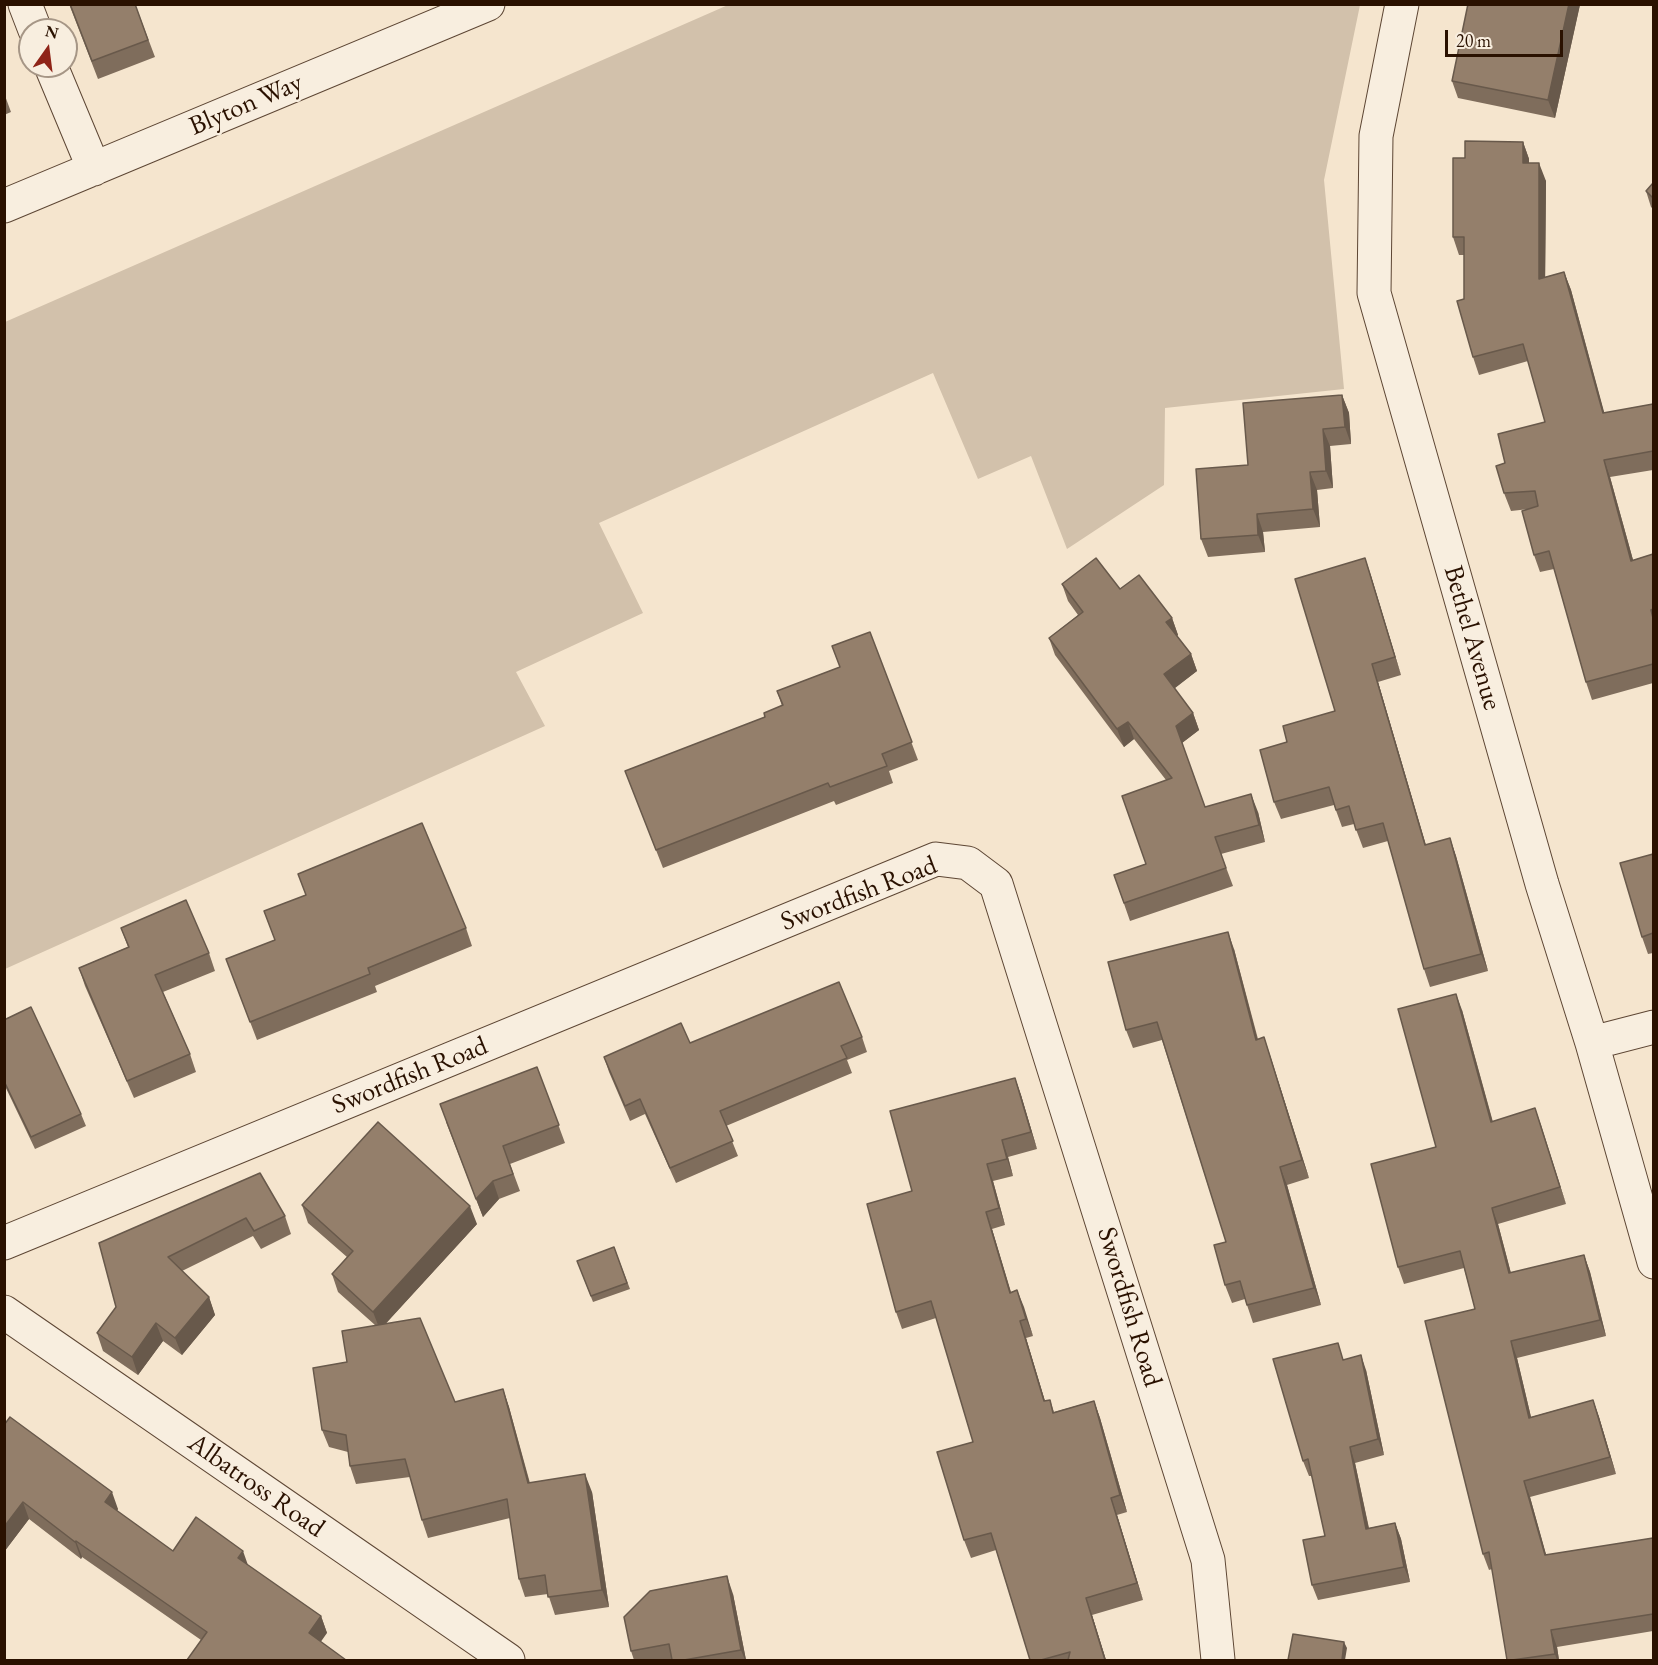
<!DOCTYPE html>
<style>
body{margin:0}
#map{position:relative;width:1658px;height:1665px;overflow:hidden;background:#f5e5ce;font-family:"EB Garamond",serif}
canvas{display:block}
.frame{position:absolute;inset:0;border:6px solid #2a1100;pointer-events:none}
.north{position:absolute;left:18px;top:18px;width:60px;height:60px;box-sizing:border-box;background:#f8eedf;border:2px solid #a69686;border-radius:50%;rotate:14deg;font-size:16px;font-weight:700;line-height:24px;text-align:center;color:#2a1100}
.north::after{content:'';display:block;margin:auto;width:21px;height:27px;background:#8f2418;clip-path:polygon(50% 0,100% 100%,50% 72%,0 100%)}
.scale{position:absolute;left:1445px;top:30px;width:118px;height:27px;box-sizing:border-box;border:3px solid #2a1100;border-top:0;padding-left:8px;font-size:18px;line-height:21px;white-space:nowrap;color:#2a1100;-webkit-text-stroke:4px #f8eedf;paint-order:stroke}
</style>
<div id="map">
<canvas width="1658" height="1665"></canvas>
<div class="frame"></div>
<div class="north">N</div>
<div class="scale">20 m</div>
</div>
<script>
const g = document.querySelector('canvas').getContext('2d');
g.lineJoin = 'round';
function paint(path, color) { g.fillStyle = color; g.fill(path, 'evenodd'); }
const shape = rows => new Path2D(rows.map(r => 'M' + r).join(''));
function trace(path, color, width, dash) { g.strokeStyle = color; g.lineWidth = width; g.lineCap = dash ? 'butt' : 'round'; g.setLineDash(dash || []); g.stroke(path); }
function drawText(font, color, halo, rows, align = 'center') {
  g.font = font + ' "EB Garamond",serif'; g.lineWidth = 5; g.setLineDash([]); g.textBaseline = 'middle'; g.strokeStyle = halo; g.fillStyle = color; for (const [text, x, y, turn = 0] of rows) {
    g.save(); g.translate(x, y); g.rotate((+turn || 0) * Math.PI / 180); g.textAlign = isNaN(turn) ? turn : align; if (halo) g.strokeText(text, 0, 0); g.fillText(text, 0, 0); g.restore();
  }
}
paint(shape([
 [728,5,1360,5,1324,180,1344,389,1165,408,1164,485,1067,549,1031,456,978,479,933,373,599,523,643,613,516,672,545,726,5,969,5,322]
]), '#d2c1ab');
const street = shape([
 [25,4,35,30],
 [1402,4,1376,136,1374,293,1542,884,1592,1043,1654,1262],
 [51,66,94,169],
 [4,206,488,4],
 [1592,1043,1654,1027],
 [4,1243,936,859,968,863,996,884,1208,1560,1218,1660],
 [4,1312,508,1660]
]);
trace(street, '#5d4634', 35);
trace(street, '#f8eedf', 33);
paint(shape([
 [69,4,135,4,155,57,98,79],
 [1468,4,1580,4,1555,118,1458,98,1452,81],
 [4,93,11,112,4,115],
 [1523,142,1529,159,1529,163,1546,181,1545,277,1564,272,1571,290,1604,413,1653,404,1653,470,1610,477,1633,560,1653,554,1653,683,1592,700,1586,682,1554,569,1540,572,1534,555,1529,509,1511,511,1504,493,1505,463,1545,422,1528,361,1479,375,1473,357,1464,299,1464,255,1459,255,1453,237,1465,158],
 [1653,183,1653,209,1651,207,1646,191],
 [1342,395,1349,413,1351,444,1330,446,1333,488,1317,490,1320,527,1263,532,1265,552,1208,557,1201,539,1248,465],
 [1365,558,1371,576,1401,675,1378,682,1426,845,1450,838,1456,856,1488,971,1430,987,1424,969,1388,841,1363,848,1354,824,1342,827,1334,805,1281,819,1274,802,1287,742,1335,711],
 [1062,584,1120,589,1172,618,1178,635,1177,636,1191,654,1197,671,1174,688,1193,713,1199,730,1182,743,1205,807,1258,812,1265,842,1221,854,1233,886,1130,921,1114,875,1146,864,1166,780,1134,739,1124,747,1055,655,1049,638,1078,615,1068,601],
 [870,632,918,760,889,771,893,783,836,805,834,801,663,868,625,771,765,717,782,706,777,691,840,667,832,646],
 [1653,854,1653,953,1648,954,1642,937],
 [264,911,466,928,472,946,375,986,377,992,257,1040,226,959,275,940],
 [121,928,209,953,215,971,163,992,190,1054,196,1072,134,1098,85,986,79,968,128,947],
 [1234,949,1258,1039,1264,1037,1309,1178,1287,1185,1321,1305,1253,1323,1245,1299,1232,1303,1225,1285,1226,1242,1162,1040,1133,1048,1126,1030],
 [1462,1010,1493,1122,1535,1108,1566,1204,1498,1224,1511,1273,1584,1255,1590,1272,1606,1336,1517,1358,1531,1417,1593,1400,1599,1417,1616,1474,1530,1497,1546,1555,1653,1538,1653,1631,1557,1647,1559,1660,1507,1660,1492,1569,1489,1570,1483,1554,1475,1309,1464,1268,1404,1284,1398,1267,1436,1147],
 [4,1020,81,1114,86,1126,35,1149,4,1084],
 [862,1037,867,1052,847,1060,852,1073,726,1126,738,1156,676,1183,645,1114,630,1121,609,1072,604,1057,690,1043],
 [537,1067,565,1143,510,1164,520,1191,499,1199,483,1217,446,1122],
 [1015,1078,1021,1095,1037,1149,1008,1157,1013,1176,993,1181,1005,1225,992,1229,1011,1292,1017,1290,1033,1336,1026,1338,1045,1401,1050,1400,1054,1412,1094,1401,1100,1418,1127,1512,1117,1515,1143,1600,1092,1615,1106,1660,1030,1660,996,1550,971,1558,964,1540,973,1442,936,1318,902,1329,896,1312,912,1191],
 [260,1173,285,1216,291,1234,261,1249,253,1236,182,1271,209,1297,215,1315,182,1355,163,1341,138,1375,103,1351,97,1333,116,1307,99,1243],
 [302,1205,477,1224,385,1324,455,1402,503,1389,509,1407,530,1483,592,1492,609,1607,555,1615,548,1594,525,1597,519,1579,510,1518,428,1538,422,1520,410,1477,356,1484,350,1466,348,1452,329,1447,322,1430,347,1362,375,1325,338,1292,332,1274,347,1257,308,1223],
 [614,1247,630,1289,593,1302,577,1261],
 [1343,1360,1366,1370,1384,1455,1355,1463,1369,1528,1395,1523,1401,1539,1410,1582,1318,1600,1312,1585,1325,1536,1312,1476,1309,1476,1303,1461],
 [4,1425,118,1509,117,1511,173,1551,248,1566,321,1616,327,1633,201,1640,82,1557,81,1559,29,1519,4,1552],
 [733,1594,746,1660,634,1660,631,1651]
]), '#7f6d5c');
paint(shape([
 [1569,4,1580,5,1555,118,1548,100],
 [1523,142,1529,159,1529,180,1523,163],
 [1539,163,1546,181,1545,296,1539,279],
 [1564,272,1571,290,1609,430,1603,413],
 [1342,395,1349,413,1351,444,1345,427],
 [1323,429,1330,446,1333,488,1326,471],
 [1604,460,1610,477,1638,578,1631,561],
 [1310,472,1317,490,1320,527,1313,509],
 [1257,514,1263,532,1265,552,1258,535],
 [1365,558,1371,576,1401,675,1395,657],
 [1172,618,1178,635,1173,639,1166,622],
 [1191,654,1197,671,1170,692,1164,674],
 [1372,664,1378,682,1431,863,1425,845],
 [1193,713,1199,730,1182,743,1176,726],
 [1128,722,1134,739,1124,747,1117,729],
 [1251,794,1258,812,1265,842,1259,825],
 [1450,838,1456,856,1488,971,1481,954],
 [1228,932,1234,949,1262,1057,1256,1040],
 [1456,994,1462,1010,1497,1138,1491,1122],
 [1264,1037,1270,1055,1309,1178,1302,1160],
 [1015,1078,1021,1095,1037,1149,1031,1132],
 [1535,1108,1541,1125,1566,1204,1560,1187],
 [1002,1140,1008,1157,1013,1176,1007,1159],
 [987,1164,993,1181,1005,1225,999,1208],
 [1280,1167,1287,1185,1321,1305,1314,1288],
 [493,1181,499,1199,483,1217,476,1199],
 [470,1206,477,1224,380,1330,373,1312],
 [1492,1208,1498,1224,1515,1289,1509,1273],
 [986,1212,992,1229,1016,1310,1010,1293],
 [1584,1255,1590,1272,1606,1336,1600,1320],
 [1017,1290,1024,1307,1033,1336,1026,1319],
 [209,1297,215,1315,182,1355,175,1338],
 [1020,1321,1026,1338,1050,1418,1044,1401],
 [156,1323,163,1341,138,1375,132,1357],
 [1511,1341,1517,1358,1535,1434,1529,1418],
 [1361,1355,1366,1370,1384,1455,1378,1439],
 [503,1389,509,1407,534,1500,528,1483],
 [1593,1400,1599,1417,1616,1474,1610,1457],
 [1094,1401,1100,1418,1127,1512,1120,1495],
 [1350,1447,1355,1463,1372,1544,1366,1529],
 [585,1474,592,1492,609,1607,602,1590],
 [1524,1481,1530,1497,1551,1572,1545,1555],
 [112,1492,118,1509,111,1519,105,1502],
 [1111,1498,1117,1515,1143,1600,1137,1583],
 [23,1502,29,1519,4,1552,4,1527],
 [1395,1523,1401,1539,1410,1582,1404,1567],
 [76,1541,82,1557,81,1559,75,1542],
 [243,1551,249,1568,238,1558],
 [727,1576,733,1594,746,1660,745,1660,741,1650],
 [1086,1598,1092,1615,1106,1660,1105,1660],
 [321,1616,327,1633,315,1650,309,1633],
 [1551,1630,1557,1647,1559,1660,1557,1660,1555,1654],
 [1344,1642,1347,1648,1345,1660,1342,1660]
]), '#68594b');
const building = shape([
 [70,4,135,4,148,40,92,61,70,4],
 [1468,4,1569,4,1548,100,1452,81,1468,4],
 [1465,141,1523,142,1523,163,1539,163,1539,279,1564,272,1603,413,1653,404,1653,451,1604,460,1631,561,1653,554,1653,609,1651,610,1653,618,1653,664,1586,682,1549,551,1534,555,1522,511,1538,506,1535,491,1504,493,1496,466,1505,463,1498,434,1545,422,1523,344,1473,357,1457,301,1464,299,1464,237,1453,237,1453,158,1465,158,1465,141],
 [1653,183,1653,198,1646,191,1653,183],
 [1342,395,1345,427,1323,429,1326,471,1310,472,1313,509,1257,514,1258,535,1201,539,1196,469,1248,465,1243,403,1342,395],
 [1096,558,1120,589,1139,575,1172,618,1166,622,1191,654,1164,674,1193,713,1176,726,1205,807,1251,794,1259,825,1215,837,1226,868,1124,903,1114,875,1146,864,1122,796,1172,778,1128,722,1117,729,1049,638,1083,612,1062,584,1096,558],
 [1365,558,1395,657,1372,664,1425,845,1450,838,1481,954,1424,969,1383,823,1356,830,1349,806,1336,810,1329,787,1274,802,1260,750,1287,742,1283,726,1335,711,1295,579,1365,558],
 [870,632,912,742,882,754,887,766,830,787,828,783,656,850,625,771,765,717,764,713,783,705,777,691,840,667,832,646,870,632],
 [422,823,466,928,368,968,370,974,250,1022,226,959,275,940,264,911,306,895,298,874,422,823],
 [1653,854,1653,933,1642,937,1620,863,1653,854],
 [186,900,209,953,155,975,190,1054,127,1081,79,968,129,947,121,928,186,900],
 [1228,932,1256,1040,1264,1037,1302,1160,1280,1167,1314,1288,1247,1305,1240,1281,1225,1285,1214,1245,1226,1242,1157,1022,1126,1030,1108,962,1228,932],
 [839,982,862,1037,841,1046,847,1058,720,1111,733,1141,670,1168,640,1099,625,1106,604,1057,681,1023,690,1043,839,982],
 [1456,994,1491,1122,1535,1108,1560,1187,1492,1208,1509,1273,1584,1255,1600,1320,1511,1341,1529,1418,1593,1400,1610,1457,1524,1481,1545,1555,1653,1538,1653,1614,1551,1630,1555,1654,1512,1660,1507,1660,1489,1552,1483,1554,1425,1321,1475,1309,1460,1251,1398,1267,1371,1164,1436,1147,1398,1009,1456,994],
 [31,1007,81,1114,31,1137,4,1081,4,1020,31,1007],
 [537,1067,559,1125,503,1146,513,1174,493,1181,476,1199,440,1104,537,1067],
 [1015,1078,1031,1132,1002,1140,1007,1159,987,1164,999,1208,986,1212,1010,1293,1017,1290,1026,1319,1020,1321,1044,1401,1050,1400,1053,1413,1094,1401,1120,1495,1111,1498,1137,1583,1086,1598,1105,1660,1068,1660,1070,1652,1041,1660,1030,1660,991,1533,964,1540,937,1452,973,1442,931,1301,896,1312,867,1204,912,1191,890,1111,1015,1078],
 [378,1122,470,1206,373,1312,332,1274,353,1251,302,1205,378,1122],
 [260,1173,285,1216,254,1231,246,1218,168,1257,209,1297,175,1338,156,1323,132,1357,97,1333,116,1307,99,1243,260,1173],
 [614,1247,627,1283,591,1296,577,1261,614,1247],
 [420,1318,455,1402,503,1389,528,1483,585,1474,602,1590,548,1597,545,1575,519,1579,507,1499,422,1520,405,1459,350,1466,346,1435,322,1430,313,1368,347,1362,342,1331,420,1318],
 [1338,1343,1343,1360,1361,1355,1378,1439,1350,1447,1366,1529,1395,1523,1404,1567,1312,1585,1303,1540,1325,1536,1308,1459,1303,1461,1273,1359,1338,1343],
 [10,1417,112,1492,105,1502,173,1551,196,1517,243,1551,238,1558,321,1616,309,1633,346,1660,187,1660,207,1632,76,1541,75,1542,23,1502,4,1527,4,1425,10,1417],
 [727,1576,741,1650,684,1660,672,1660,669,1644,631,1651,624,1617,650,1591,727,1576],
 [1293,1634,1344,1642,1342,1660,1288,1660,1293,1634]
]);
paint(building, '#947f6b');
trace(building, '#68594b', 1.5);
drawText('27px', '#2a1100', '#f8eedf', [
 ["Blyton Way",246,105,-23],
 ["Bethel Avenue",1472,638,74],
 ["Swordfish Road",859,894,-21],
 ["Swordfish Road",410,1076,-22],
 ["Swordfish Road",1129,1307,73],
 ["Albatross Road",256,1486,35]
]);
</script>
